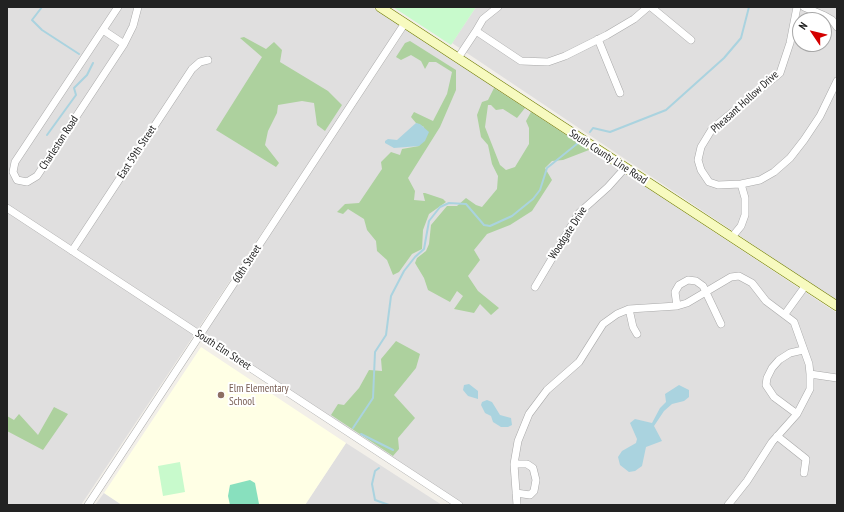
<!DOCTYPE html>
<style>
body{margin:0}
#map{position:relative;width:844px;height:512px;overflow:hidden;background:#f2efe9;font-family:"PT Sans Narrow",sans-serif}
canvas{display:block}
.frame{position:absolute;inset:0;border:8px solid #222;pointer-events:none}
.north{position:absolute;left:792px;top:12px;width:40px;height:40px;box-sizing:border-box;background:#fff;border:1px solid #a7a7a7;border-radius:50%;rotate:305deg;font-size:11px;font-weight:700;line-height:16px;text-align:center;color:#222}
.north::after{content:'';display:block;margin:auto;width:14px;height:18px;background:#d40000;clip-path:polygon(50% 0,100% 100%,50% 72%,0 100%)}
</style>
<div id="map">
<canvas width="844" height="512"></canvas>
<div class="frame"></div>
<div class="north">N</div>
</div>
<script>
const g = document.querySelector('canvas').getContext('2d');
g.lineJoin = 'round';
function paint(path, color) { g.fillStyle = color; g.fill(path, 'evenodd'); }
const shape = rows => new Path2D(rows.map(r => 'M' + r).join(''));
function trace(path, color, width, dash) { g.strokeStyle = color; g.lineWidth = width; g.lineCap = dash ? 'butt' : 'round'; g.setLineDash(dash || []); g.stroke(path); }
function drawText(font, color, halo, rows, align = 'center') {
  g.font = font + ' "PT Sans Narrow",sans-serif'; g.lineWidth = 4; g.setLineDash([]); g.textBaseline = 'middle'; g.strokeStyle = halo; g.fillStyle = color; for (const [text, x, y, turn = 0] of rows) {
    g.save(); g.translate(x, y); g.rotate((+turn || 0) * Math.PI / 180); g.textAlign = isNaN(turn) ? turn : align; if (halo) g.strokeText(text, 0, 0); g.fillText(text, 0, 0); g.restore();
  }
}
paint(shape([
 [7,7,372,7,400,25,81,505,7,505],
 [476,7,837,7,837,301,452,43],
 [800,20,824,20,824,44,800,44],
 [406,29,837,313,837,505,464,505,203,336],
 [346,443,442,505,305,505],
 [104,493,122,505,95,505]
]), '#e0dfdf');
paint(shape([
 [201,347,346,443,305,505,122,505,104,493]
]), '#ffffe5');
paint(shape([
 [244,37,266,49,274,42,282,50,280,62,328,91,342,105,325,131,317,125,314,103,302,101,278,105,277,113,268,131,265,145,279,163,276,167,216,130,262,57,240,38],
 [410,41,456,70,456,90,440,127,408,178,415,191,414,200,425,201,423,193,425,193,443,199,446,202,429,214,423,230,422,249,412,254,399,272,393,275,387,260,377,251,376,241,367,230,364,219,348,209,343,214,337,212,345,204,359,203,382,169,381,162,391,152,400,155,402,149,419,146,424,127,416,123,411,117,414,112,433,121,447,94,452,72,436,62,429,62,425,69,421,61,411,55,401,60,396,57,405,43],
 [494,88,525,108,517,118,503,109,496,110,491,105,488,105,485,127,500,165,506,170,515,167,529,144,529,128,526,121,531,112,589,150,563,160,552,161,545,168,552,180,532,211,510,225,487,234,474,250,480,260,468,276,478,291,499,308,491,315,480,304,474,313,454,309,463,296,457,291,450,302,428,290,424,278,415,263,417,258,426,251,429,244,431,225,447,206,457,206,466,198,476,205,482,207,497,189,498,176,492,164,488,145,481,137,477,115,482,102,488,100],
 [396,341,420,354,416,368,394,395,415,418,398,438,399,449,393,456,331,415,338,404,344,405,359,388,369,370,382,371,381,359],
 [54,407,68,414,43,450,7,431,7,416,14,420,19,414,38,435]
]), '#add19e');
paint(shape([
 [393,7,476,7,451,45],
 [180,462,185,492,163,496,158,466]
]), '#c8facc');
paint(shape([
 [250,480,255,483,259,504,230,505,228,496,230,485]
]), '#88e0be');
paint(shape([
 [416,123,420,124,429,132,425,141,419,146,394,148,385,143,385,141,388,139,397,140],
 [469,384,478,391,478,399,468,396,463,390,464,385],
 [679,385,689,390,689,397,684,401,672,404,664,411,654,426,662,441,646,447,642,466,635,471,629,472,620,465,618,457,622,451,636,443,637,439,630,423,635,419,652,423,660,408,666,402,665,394],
 [487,400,492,402,500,415,511,418,512,425,508,427,501,427,493,422,491,416,485,413,481,405,482,402]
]), '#aad3df');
trace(shape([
 [42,7,32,20,42,30,79,54],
 [590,132,593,128,610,132,666,110,724,58,741,38,749,7],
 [47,135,76,95,74,88,87,75,93,63],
 [353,428,373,398,375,352,386,335,391,296,404,271,415,257,424,249,429,221,440,207,449,203,466,204,484,225,490,226,512,216,533,199,540,190,547,168,578,143],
 [361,434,393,450],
 [379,468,375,471,372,484,375,500,389,505]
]), '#aad3df', 2);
const street = shape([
 [118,7,15,162,13,172,17,180,27,182,37,176,124,44,133,26,138,7],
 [651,7,691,40],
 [797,7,790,43,780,73,712,129,701,147,698,160,701,170,709,182,718,185,741,184,760,180,774,172,790,158,804,140,820,116,837,81],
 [804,7,825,16,832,20,837,27],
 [103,30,124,44],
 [476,31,483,19,498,7],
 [598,39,620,93],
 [458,58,476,31,521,61,548,62,565,56,607,35,634,19,648,7],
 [7,208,459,505],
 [732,237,741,226,745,215,745,198,741,184],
 [72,251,192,69,200,62,208,60],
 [535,287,579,213,608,187,625,168],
 [677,306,675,292,679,285,688,280,696,281,703,286,721,324],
 [629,309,633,327,637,334],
 [785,314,806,285],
 [810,374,837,378],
 [797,414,774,397,766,385,767,378,772,368,779,360,790,353,803,350],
 [777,436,806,459,804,473],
 [514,464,527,464,533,468,536,480,534,491,530,495,516,493],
 [88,505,405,23],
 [517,505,514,464,518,441,529,414,547,390,579,362,603,324,617,314,629,309,677,306,687,303,731,277,739,276,752,283,766,301,794,322,809,364,810,374,810,389,797,414,772,442,747,481,728,505]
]);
const secondary = shape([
 [380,7,837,306]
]);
trace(street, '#a9a9a9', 8);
trace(secondary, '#707d05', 10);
trace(street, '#fff', 7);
trace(secondary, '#f7fabf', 9);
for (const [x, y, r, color] of [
 [221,395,4,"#8d6e63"]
]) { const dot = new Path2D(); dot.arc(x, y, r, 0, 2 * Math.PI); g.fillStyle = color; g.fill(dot); trace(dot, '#fff', 1.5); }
drawText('11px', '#222', '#fff', [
 ["Pheasant Hollow Drive",745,102,-42],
 ["Charleston Road",59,143,-57],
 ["East 59th Street",137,152,-57],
 ["South County Line Road",608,157,33],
 ["Woodgate Drive",568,233,-57],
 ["60th Street",247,264,-57],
 ["South Elm Street",223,350,33]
]);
drawText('11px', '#785e54', '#fff', [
 ["Elm Elementary",229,389],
 ["School",229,402]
], 'left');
</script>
